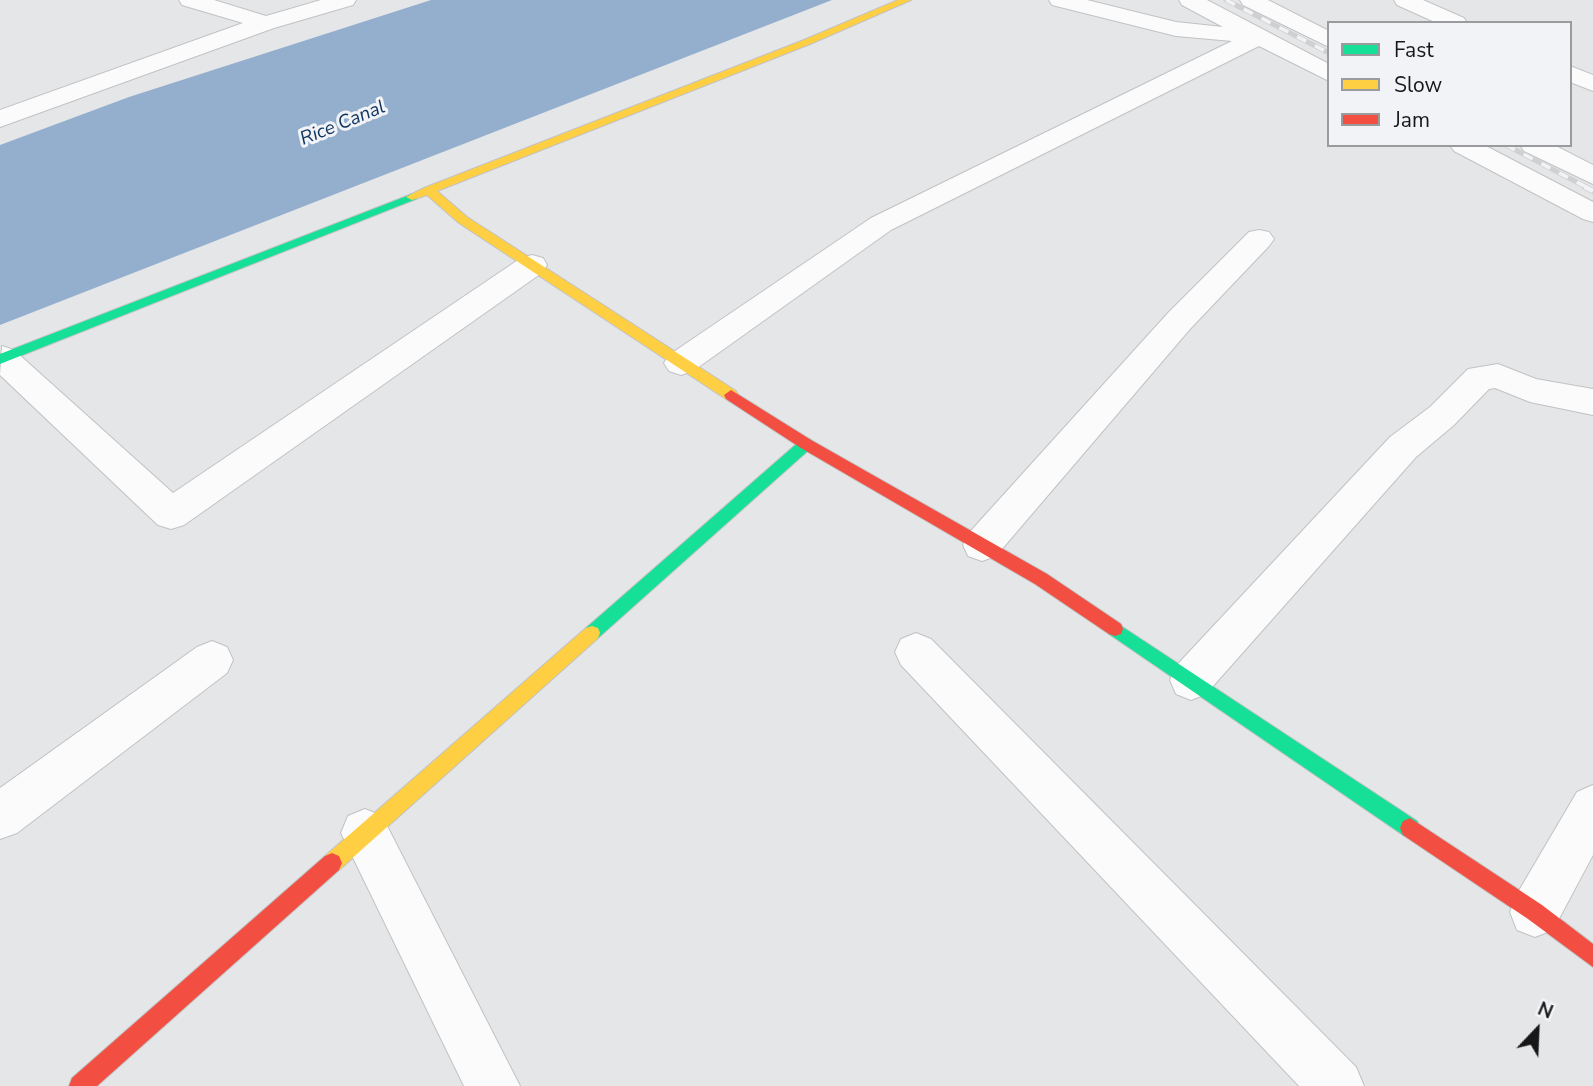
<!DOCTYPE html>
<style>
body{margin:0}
#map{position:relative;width:1593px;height:1086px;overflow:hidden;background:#e5e6e8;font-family:"Nunito Sans",sans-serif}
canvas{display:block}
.legend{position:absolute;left:1327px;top:21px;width:245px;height:126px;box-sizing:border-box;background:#f1f3f6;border:2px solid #9a9b9d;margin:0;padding:9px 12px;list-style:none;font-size:21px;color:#171718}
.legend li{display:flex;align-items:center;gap:14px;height:35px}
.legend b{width:35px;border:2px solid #9a9b9d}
.north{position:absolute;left:1502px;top:995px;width:70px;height:70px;-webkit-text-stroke:5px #f1f3f6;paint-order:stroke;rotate:23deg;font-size:19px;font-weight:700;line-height:28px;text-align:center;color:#171718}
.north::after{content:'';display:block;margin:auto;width:24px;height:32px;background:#171718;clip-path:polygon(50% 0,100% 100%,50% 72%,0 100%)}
</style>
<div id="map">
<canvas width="1593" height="1086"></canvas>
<ul class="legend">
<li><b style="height:9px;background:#16e098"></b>Fast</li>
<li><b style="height:9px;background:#ffcf43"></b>Slow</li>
<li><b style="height:9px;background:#f24e42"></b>Jam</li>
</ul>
<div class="north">N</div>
</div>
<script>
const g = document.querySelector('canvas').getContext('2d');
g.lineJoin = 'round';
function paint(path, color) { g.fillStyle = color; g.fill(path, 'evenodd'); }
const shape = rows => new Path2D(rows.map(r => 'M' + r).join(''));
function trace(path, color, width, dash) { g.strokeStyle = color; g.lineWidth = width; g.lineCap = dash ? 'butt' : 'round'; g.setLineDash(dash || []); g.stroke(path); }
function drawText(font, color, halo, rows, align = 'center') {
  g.font = font + ' "Nunito Sans",sans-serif'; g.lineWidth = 6; g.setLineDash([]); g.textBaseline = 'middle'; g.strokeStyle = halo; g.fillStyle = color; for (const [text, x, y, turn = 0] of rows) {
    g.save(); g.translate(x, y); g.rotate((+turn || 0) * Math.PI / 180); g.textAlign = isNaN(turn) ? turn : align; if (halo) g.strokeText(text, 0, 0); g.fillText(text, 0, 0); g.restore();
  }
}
paint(shape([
 [431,0,832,0,0,325,0,145,129,97]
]), '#94afce');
const street = shape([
 [179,0,214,0,266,16,321,0,356,0,353,5,274,28,0,127,0,110,243,23,182,5,179,0],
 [1049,0,1087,0,1176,22,1223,27,1182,5,1179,0,1207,0,1329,64,1329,81,1259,46,891,230,693,371,681,375,669,371,664,363,669,355,871,218,1232,41,1176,36,1052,5,1049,0],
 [1240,0,1268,0,1329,31,1329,47,1243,5,1240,0],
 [1394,0,1423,0,1464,18,1467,23,1437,23,1397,5,1394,0],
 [1570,66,1593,75,1593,91,1570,82,1570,66],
 [1450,145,1484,145,1593,202,1593,222,1583,219,1454,151,1450,145],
 [1520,145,1554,145,1593,165,1593,184,1524,151,1520,145],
 [1259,230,1269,232,1274,239,1269,246,1190,329,996,556,982,561,968,556,963,545,968,534,1168,313,1249,232,1259,230],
 [532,255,543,258,547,265,543,272,184,525,171,529,158,525,0,375,2,346,14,350,173,493,521,258,532,255],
 [1498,364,1536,379,1593,389,1593,415,1530,402,1495,388,1489,389,1454,425,1416,457,1206,694,1191,700,1176,694,1170,680,1176,666,1390,437,1430,407,1468,369,1498,364],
 [916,633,931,639,1356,1067,1364,1086,1299,1086,901,665,895,652,901,639,916,633],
 [212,641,227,647,233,660,227,673,17,833,0,839,0,788,197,647,212,641],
 [1593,785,1593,855,1553,930,1535,937,1517,930,1510,912,1517,894,1577,792,1593,785],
 [365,809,382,816,520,1086,464,1086,341,833,348,816,365,809]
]);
const fast = shape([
 [412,194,418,197,416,199,0,364,0,354,412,194],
 [806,438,811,440,813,444,811,448,598,638,592,640,586,638,584,633,586,628,801,440,806,438],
 [1115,622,1417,821,1420,828,1417,835,1410,838,1403,835,1109,634,1107,629,1109,624,1115,622]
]);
const slow = shape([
 [898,0,911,0,810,44,437,191,467,217,736,391,738,395,736,399,726,399,459,223,427,195,412,200,406,197,424,188,804,40,898,0],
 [592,626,598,628,600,633,598,638,339,870,332,873,325,870,322,863,325,856,586,628,592,626]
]);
const jam = shape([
 [731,390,811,440,1047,574,1121,624,1123,629,1121,634,1115,636,1109,634,1035,584,801,448,726,399,724,395,731,390],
 [1410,818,1542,905,1593,944,1593,967,1528,919,1403,835,1400,828,1403,821,1410,818],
 [332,853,339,856,342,863,339,870,97,1086,69,1086,72,1078,325,856,332,853]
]);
trace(street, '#c1c2c4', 2);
trace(fast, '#c1c2c4', 2);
trace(slow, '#c1c2c4', 2);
trace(jam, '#c1c2c4', 2);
paint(street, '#fbfbfc');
paint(fast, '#16e098');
paint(slow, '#ffcf43');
paint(jam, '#f24e42');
const railFar1 = shape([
 [1226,0,1329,53],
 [1506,145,1588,188]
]);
const rail = shape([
 [1585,187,1593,191]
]);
trace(railFar1, '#d0d0d1', 5);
trace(rail, '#d0d0d1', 6);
trace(railFar1, '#f1f3f6', 3.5, [10]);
trace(rail, '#f1f3f6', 4.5, [13]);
drawText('italic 19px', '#0d345e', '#f1f3f6', [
 ["Rice Canal",343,124,-22]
]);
</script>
